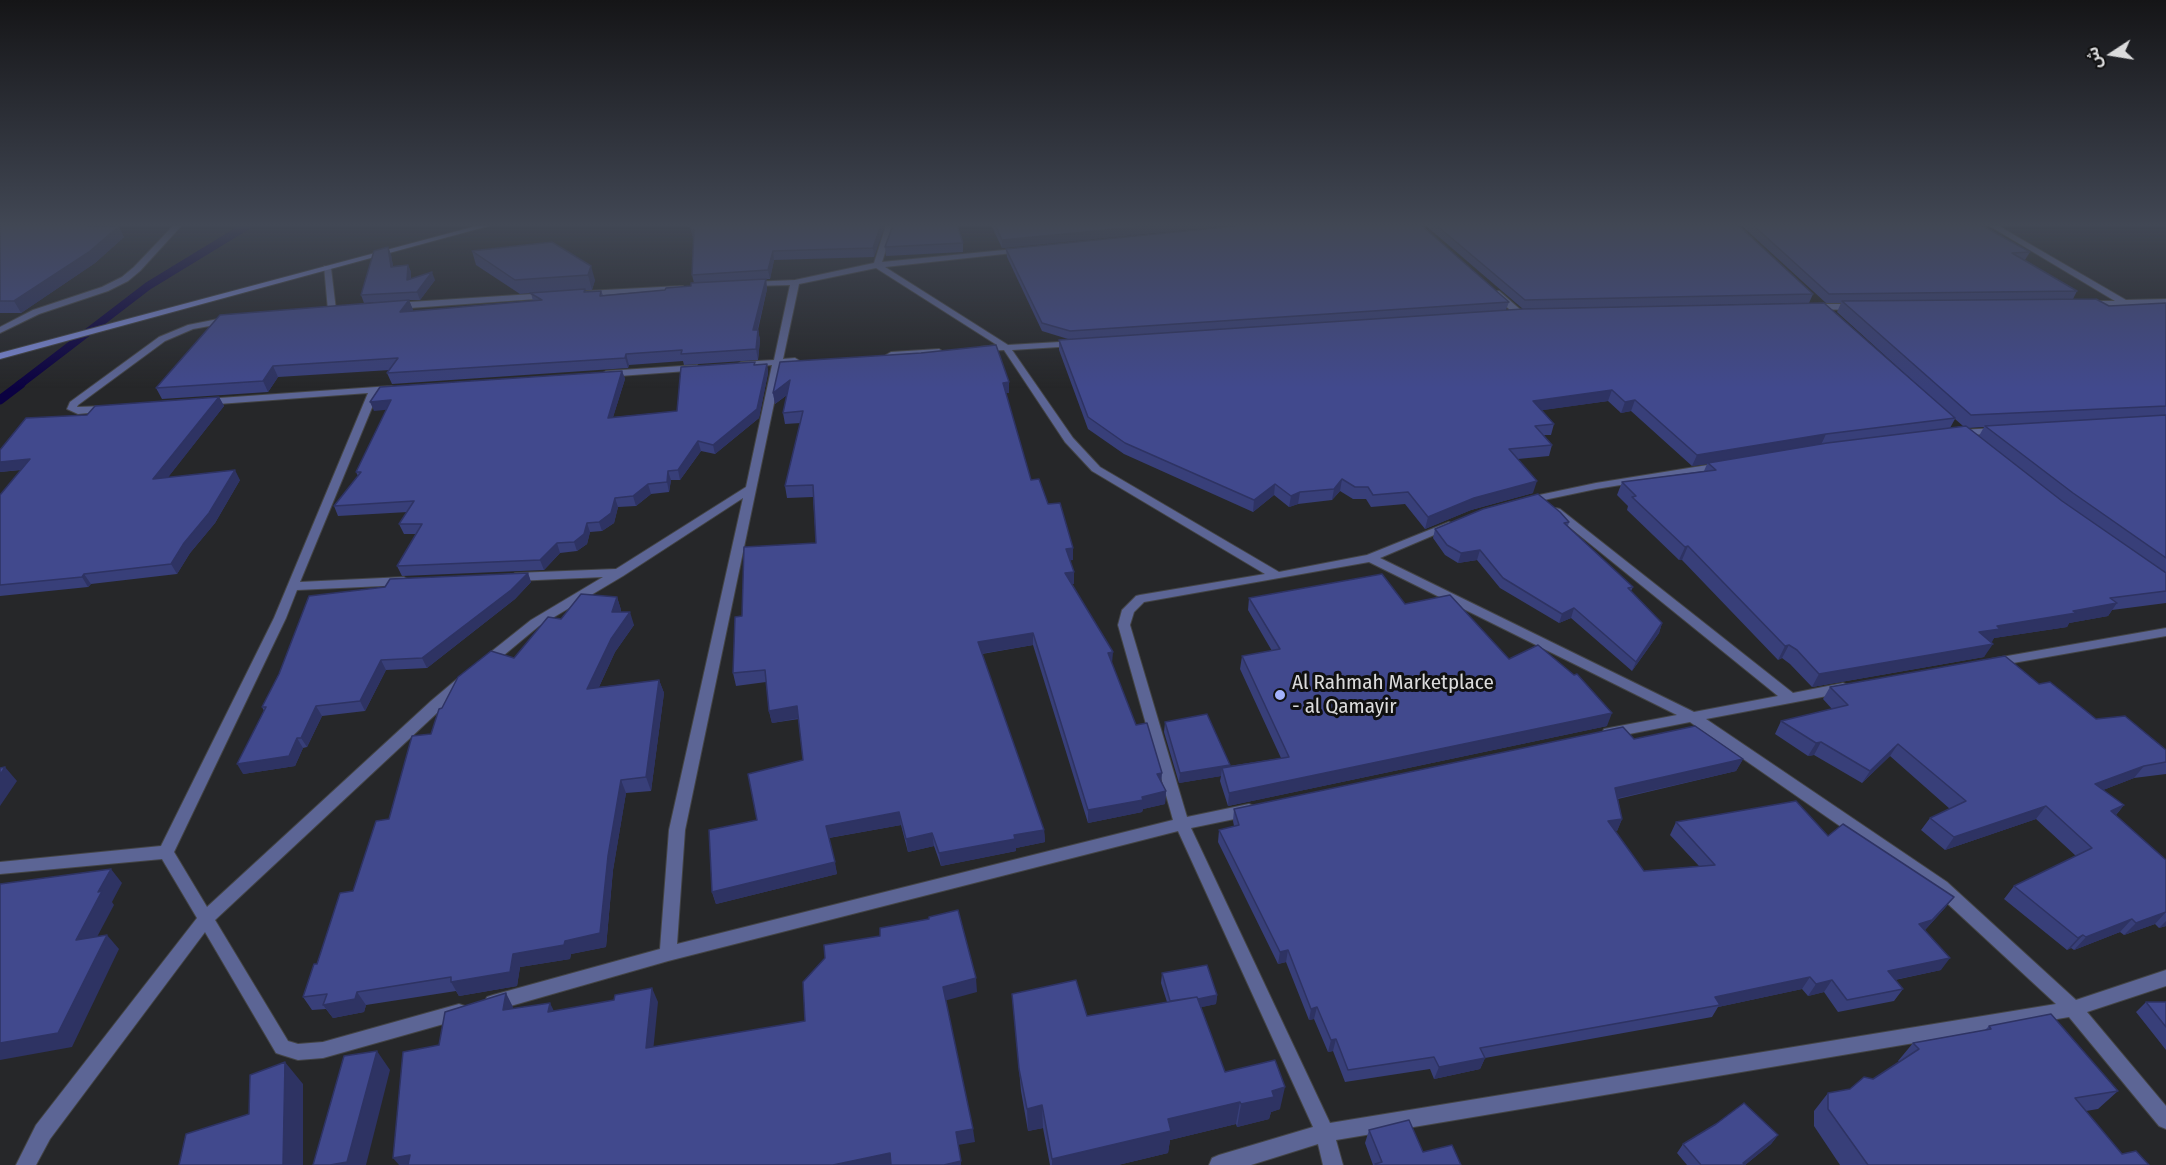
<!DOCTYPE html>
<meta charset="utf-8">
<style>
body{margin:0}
#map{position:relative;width:2166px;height:1165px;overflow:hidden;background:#262729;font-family:"Fira Sans Condensed","Noto Sans Arabic",sans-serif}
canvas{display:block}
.north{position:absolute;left:2082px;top:24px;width:60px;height:60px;-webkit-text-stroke:4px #101011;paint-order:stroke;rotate:258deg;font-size:16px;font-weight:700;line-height:24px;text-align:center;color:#dbdbdc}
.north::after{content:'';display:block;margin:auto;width:21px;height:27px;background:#dbdbdc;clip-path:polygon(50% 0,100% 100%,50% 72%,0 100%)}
</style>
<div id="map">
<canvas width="2166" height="1165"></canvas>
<div class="north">ش</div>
</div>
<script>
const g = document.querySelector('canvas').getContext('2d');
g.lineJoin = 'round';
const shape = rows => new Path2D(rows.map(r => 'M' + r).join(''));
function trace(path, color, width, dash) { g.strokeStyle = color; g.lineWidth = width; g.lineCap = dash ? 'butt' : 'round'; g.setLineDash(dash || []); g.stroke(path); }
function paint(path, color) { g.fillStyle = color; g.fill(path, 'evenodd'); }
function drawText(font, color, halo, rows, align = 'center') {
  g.font = font + ' "Fira Sans Condensed",sans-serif'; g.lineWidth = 6; g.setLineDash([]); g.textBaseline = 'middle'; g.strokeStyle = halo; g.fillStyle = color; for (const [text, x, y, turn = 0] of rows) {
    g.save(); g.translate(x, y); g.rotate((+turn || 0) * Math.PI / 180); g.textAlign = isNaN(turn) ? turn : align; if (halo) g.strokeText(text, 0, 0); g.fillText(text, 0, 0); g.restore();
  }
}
trace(shape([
 [19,385,148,286,248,225]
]), '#0b0141', 8);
trace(shape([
 [0,400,21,384]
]), '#0b0141', 9);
const street = shape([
 [174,225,182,225,140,271,128,281,108,291,39,314,0,333,0,327,33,310,102,287,122,277,134,267,174,225],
 [886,225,894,225,882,262,1025,248,1026,250,1022,252,885,267,1008,345,1077,341,1077,345,1074,346,1012,350,1073,438,1100,467,1279,572,1367,555,1449,522,1455,525,1453,527,1380,558,1694,712,1778,696,1552,513,1550,511,1556,508,1560,509,1793,693,1843,683,1848,685,1850,688,1848,691,1843,693,1706,719,1947,882,2076,1000,2166,970,2166,986,2087,1012,2166,1106,2166,1129,2159,1126,2069,1017,1336,1140,1343,1165,1323,1165,1318,1144,1251,1165,1209,1165,1212,1158,1219,1155,1313,1127,1178,831,668,961,493,1011,487,1009,484,1003,487,997,493,995,660,949,669,830,743,498,623,576,539,626,492,665,487,666,482,665,481,662,482,659,531,620,603,577,515,581,509,577,515,573,616,569,746,487,772,365,741,368,736,365,741,362,774,360,790,285,751,286,747,284,751,282,795,280,874,263,886,225],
 [876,268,997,345,980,347,980,351,1004,350,1065,442,1092,471,1265,574,1140,595,1136,596,1122,610,1118,625,1173,820,677,944,685,830,782,365,795,364,800,361,795,358,783,359,799,284,876,268],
 [1369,562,1677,715,1609,728,1604,729,1602,733,1604,737,1609,738,1690,722,1935,892,2056,1004,1330,1123,1191,828,1249,816,1254,814,1256,810,1254,806,1249,804,1187,817,1130,625,1134,612,1144,602,1369,562],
 [1988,225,1997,225,2126,300,2166,299,2166,305,2086,306,2086,302,2089,301,2115,301,1988,225],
 [324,266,331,268,336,310,332,313,328,310,324,266],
 [680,286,683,286,683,290,586,297,582,294,586,291,680,286],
 [1493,291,1499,291,1523,312,1523,316,1517,316,1493,295,1493,291],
 [548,293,551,294,551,298,395,309,391,306,395,303,548,293],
 [1813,304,1853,304,1857,307,1853,310,1810,309,1809,307,1813,304],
 [228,317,231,318,231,322,193,329,165,341,78,405,77,407,107,406,110,407,110,411,78,414,67,409,70,402,159,337,188,325,228,317],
 [939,349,944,352,942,354,891,358,886,355,891,352,939,349],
 [697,365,702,368,700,370,606,377,601,374,606,371,697,365],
 [391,386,394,387,394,391,378,393,300,582,404,577,410,581,404,585,297,590,286,618,174,852,207,907,431,701,457,679,467,679,469,682,467,685,215,920,288,1041,298,1044,323,1042,459,1004,465,1006,468,1012,465,1018,323,1058,298,1060,282,1055,276,1053,205,932,50,1139,36,1165,16,1165,36,1125,197,918,162,859,0,874,0,862,161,846,274,618,368,393,205,405,200,402,205,399,391,386],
 [1997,428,2002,431,2001,433,1958,436,1953,433,1958,430,1997,428],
 [1720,463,1724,464,1725,466,1724,468,1596,489,1525,504,1520,501,1525,498,1596,483,1720,463],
 [2166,628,2166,636,1996,666,1991,665,1990,662,1991,659,1996,658,2166,628]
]);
const secondary = shape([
 [480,225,492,225,0,359,0,353,480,225]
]);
trace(street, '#434446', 2);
trace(secondary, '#434446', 2);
paint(street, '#5c6595');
paint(secondary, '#7a87d4');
paint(shape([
 [0,225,115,225,113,226,124,237,95,263,21,313,0,313],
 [687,225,885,225,874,257,774,260,770,279,766,279,767,289,758,330,760,340,758,360,684,365,683,361,629,365,628,368,392,384,387,373,390,370,278,377,268,392,162,399,156,388,388,302,364,303,361,295,388,247,391,255,393,266,408,265,411,272,411,279,435,280,420,300,409,300,413,310,412,312,533,301,531,293,520,294,476,265,472,251,552,242,595,280,592,290,585,290,586,292,601,291,603,295,665,290,691,286,694,283,692,275,694,239,693,239,691,227,688,227],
 [991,225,1236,225,1002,248],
 [1425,225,1738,225,1813,294,1809,303,1523,309],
 [1741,225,1981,225,2030,252,2025,260,2077,291,2073,299,2109,306,2166,303,2166,603,2112,610,2108,616,2069,623,2067,627,1994,638,1991,642,1984,657,1812,687,1790,664,1782,658,1778,660,1682,560,1679,560,1627,510,1628,506,1617,495,1622,482,1704,471,1707,464,1692,466,1631,411,1621,413,1608,401,1542,410,1554,424,1551,435,1544,435,1552,445,1549,456,1518,459,1533,493,1471,510,1425,529,1405,504,1371,507,1366,499,1353,499,1340,491,1332,500,1298,504,1289,507,1274,495,1253,512,1124,454,1088,429,1059,350,1059,340,1068,339,1042,331,1007,257,1006,249,1509,302,1506,310,1935,401,1837,312,1841,303,1826,303],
 [1955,419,1963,426,1950,428],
 [1984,427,1979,436,1968,428],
 [963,243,963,252,886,256,885,247],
 [755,362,755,365,767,364,768,373,759,418,715,454,701,451,680,480,671,480,669,492,651,494,636,506,618,507,614,523,602,531,590,532,587,544,577,551,560,553,544,570,402,576,397,566,416,534,404,534,399,524,408,512,338,516,334,506,358,476,356,472,387,409,374,411,622,371,625,379,613,417,677,411],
 [773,393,1009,393,1006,393,1031,480,1048,504,1073,560,1070,560,1074,584,1071,584,1112,664,1136,725,1166,791,1165,804,1143,809,1142,812,1088,823,1033,645,982,654,1044,830,1045,842,1016,848,1016,851,941,866,934,846,908,852,901,825,829,838,837,874,716,904,712,892,757,820,803,760,799,719,772,723,769,711,766,682,736,686,733,673,742,616,816,543,813,497,787,498,785,486,801,423,785,424,783,413,787,395,775,404],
 [219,397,224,406,168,477,240,480,215,523,190,553,177,574,91,584,88,587,0,596,0,495,21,470,0,472,0,450,87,415],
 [1569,522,1568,526,1633,587,1631,591,1662,623,1659,633,1632,671,1571,618,1559,623,1500,588,1477,560,1458,563,1445,555,1433,538,1435,529],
 [528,573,531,582,515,599,427,668,386,670,365,711,322,716,307,747,303,748,295,766,243,774,264,711,262,707],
 [617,597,621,610,621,612,634,625,615,652,599,687,659,680,664,693,651,791,626,793,613,870,606,947,571,954,570,959,520,967,517,986,459,996,456,991,366,1005,364,1012,333,1018,326,1009,312,1010,303,997,317,964,431,734,442,708,514,658,561,619],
 [1249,598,1405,604,1509,659,1607,726,1228,806,1220,781,1221,776,1179,783,1164,732,1165,722,1230,765,1229,766,1281,758,1240,669,1242,656,1272,651,1248,610],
 [2039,684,2096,719,2166,750,2166,774,2134,778,2103,790,2124,805,2116,815,2166,860,2166,926,2159,928,2155,924,2124,935,2120,932,2074,950,2071,948,2067,950,2004,899,2014,886,2076,856,2036,819,1945,850,1921,830,1930,818,1950,809,1890,756,1862,783,1814,755,1808,756,1775,734,1781,721,1832,709,1823,699,1830,687],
 [1634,739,1743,759,1736,771,1618,799,1622,819,1617,831,1615,831,1644,871,1699,866,1670,835,1676,822,1828,836,1954,897,1944,909,1925,930,1941,970,1895,980,1903,989,1894,1001,1838,1012,1824,992,1808,996,1802,989,1718,1007,1712,1017,1485,1058,1480,1069,1434,1079,1430,1069,1345,1082,1333,1051,1328,1052,1314,1019,1309,1020,1286,962,1278,964,1218,842,1219,830,1234,826,1233,821,1234,809],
 [1162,973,1217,995,1216,1004,1201,1007,1225,1072,1280,1109,1271,1112,1269,1119,1237,1127,1236,1124,1170,1140,1168,1153,1118,1165,1050,1165,1043,1128,1028,1131,1021,1091,1012,994,1087,1016,1167,1002,1161,983],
 [2146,1002,2166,1002,2166,1050,2136,1012],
 [1989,1026,2118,1091,2098,1109,2086,1111,2122,1154,2149,1165,1840,1165,1814,1126,1814,1111,1828,1093,1850,1089,1873,1079,1899,1062,1898,1061,1913,1043,1985,1030],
 [1369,1130,1423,1152,1461,1165,1373,1165,1365,1143],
 [1778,1135,1771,1144,1745,1165,1687,1165,1677,1153,1683,1144]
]), '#383f79');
paint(shape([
 [89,225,115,225,93,237,87,226],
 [881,225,885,225,874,257,873,248],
 [1156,225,1236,225,1002,248,1002,240],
 [119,226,124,237,95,263,21,313,14,301],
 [691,230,694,230,696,238,693,239],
 [388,247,391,255,394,274,391,267],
 [773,251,774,260,770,279,768,270],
 [408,265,411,272,410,287,407,280],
 [591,266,595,280,592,290,588,275],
 [432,272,435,280,420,300,417,292],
 [766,279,767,289,755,340,753,330],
 [409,300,413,310,404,322,400,312],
 [758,330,760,340,758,360,756,349],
 [626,354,629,365,628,368,625,358],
 [767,364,768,373,759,418,715,454,713,445],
 [273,366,278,377,268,392,263,381],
 [622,371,625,379,610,427,608,418],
 [790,380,792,391,775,404,773,393],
 [1009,382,1009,393,1003,393,1003,383],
 [1612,390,1608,401,1530,412,1533,401],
 [219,397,224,406,159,489,153,479],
 [391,400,395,409,374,411,370,402],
 [1635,400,1631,411,1621,413,1625,402],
 [1826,434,1821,445,1708,463,1707,464,1692,466,1697,455],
 [698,441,701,451,680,480,678,470],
 [30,459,36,468,0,472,0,462],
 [235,470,240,480,215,523,190,553,177,574,171,564,184,543],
 [668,471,671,480,669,492,667,482],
 [1342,479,1340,491,1332,500,1334,489],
 [1537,481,1533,493,1471,510,1425,529,1428,517,1474,498],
 [648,484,651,494,636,506,633,496],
 [1275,484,1274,495,1253,512,1254,500],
 [1300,492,1298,504,1289,507,1291,496],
 [615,498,618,507,614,523,602,531,599,522],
 [587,523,590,532,587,544,577,551,574,542],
 [557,543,560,553,544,570,540,560],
 [1688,546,1682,560,1679,560,1685,547],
 [1073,548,1073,560,1066,561,1066,549],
 [1480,550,1477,560,1458,563,1461,553],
 [1074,572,1074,584,1065,585,1065,573],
 [528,573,531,582,515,599,427,668,422,658],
 [84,574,91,584,88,587,82,577],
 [617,597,621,610,617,625,612,612],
 [2117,603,2108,616,2069,623,2067,627,1994,638,1992,642,1970,646,1979,632,1997,626],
 [1574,608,1571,618,1559,623,1562,614],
 [630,612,634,625,615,652,592,702,587,689,611,639],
 [1662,623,1659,633,1632,671,1636,662],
 [1033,633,1033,645,979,654,978,642],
 [1993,644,1984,657,1812,687,1819,674],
 [1789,645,1782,658,1778,660,1785,646],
 [1113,652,1112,664,1108,653],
 [381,660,386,670,365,711,360,701],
 [659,680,664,693,651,791,646,777],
 [316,706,322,716,307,747,301,738],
 [797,706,800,718,772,723,769,711],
 [1612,713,1607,726,1228,806,1229,793],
 [297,738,303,748,295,766,243,774,237,764],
 [1821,742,1814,755,1808,756,1816,743],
 [1898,744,1890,756,1862,783,1870,771],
 [1743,759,1736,771,1610,800,1615,788],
 [1230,765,1229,775,1222,768,1221,776,1179,783,1180,773],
 [2144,766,2134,778,2085,797,2095,784],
 [5,767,17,781,0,806,0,775],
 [1162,773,1161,786,1157,774],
 [621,780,626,793,613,870,606,947,571,954,570,959,520,967,517,986,459,996,451,982,513,954,565,941,608,856],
 [1166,791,1165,804,1143,809,1142,812,1088,823,1088,810],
 [2124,805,2113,818,2111,811],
 [2046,806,2036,819,1945,850,1954,837],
 [899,812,901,825,828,838,826,826],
 [1622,819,1617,831,1603,834,1608,821],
 [1044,830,1045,842,1016,848,1016,851,941,866,939,853,1014,835],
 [932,833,934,846,908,852,906,839],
 [835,862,837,874,716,904,712,892],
 [111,869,122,883,112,902,114,905,88,954,76,940,98,892],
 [1954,897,1944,909,1923,932,1919,924],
 [2166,912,2155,924,2124,935,2136,923],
 [2132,919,2120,932,2074,950,2086,937],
 [2166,921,2166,926,2159,928],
 [107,935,119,949,72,1047,0,1060,0,1043],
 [2083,935,2071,948,2067,950,2078,938],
 [1288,950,1286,962,1278,964,1280,952],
 [1950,958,1941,970,1879,983,1888,971],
 [1810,977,1802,989,1718,1007,1720,1005,1715,997],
 [976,978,977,992,944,1001,943,987],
 [1832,980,1824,992,1808,996,1816,984],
 [652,988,658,1002,652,1062,646,1048],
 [357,992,366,1005,364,1012,333,1018,323,1005],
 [506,993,513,1007,510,1024,503,1010],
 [1217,995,1216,1004,1171,1014,1171,1004],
 [550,1003,557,1017,548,1012],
 [1317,1007,1314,1019,1309,1020,1311,1009],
 [1336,1039,1333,1051,1328,1052,1331,1040],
 [377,1051,390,1070,366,1165,330,1165],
 [1485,1058,1480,1069,1434,1079,1439,1067],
 [285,1062,303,1084,303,1165,283,1165],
 [1285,1087,1280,1109,1271,1112,1269,1119,1237,1127,1241,1104,1272,1091],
 [1240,1102,1236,1124,1170,1140,1168,1153,1118,1165,1052,1165,1052,1159,1168,1119],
 [1042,1105,1043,1128,1028,1131,1027,1109],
 [973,1129,975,1142,958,1145,956,1132],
 [1778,1135,1771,1144,1745,1165,1743,1163],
 [890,1153,892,1165,833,1165],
 [410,1155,418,1165,399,1165,393,1158],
 [961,1161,961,1165,944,1165]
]), '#2e3363');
const building = shape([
 [0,225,89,225,87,226,119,226,89,252,14,301,0,301,0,225],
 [691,225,881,225,873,248,773,251,768,270,692,275,694,230,691,230,691,225],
 [893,225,957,225,963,243,885,247,893,225],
 [995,225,1156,225,1002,240,995,225],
 [1245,225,1421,225,1509,302,1070,331,1042,323,1006,249,1245,225],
 [1436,225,1738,225,1813,294,1525,300,1436,225],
 [1753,225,1981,225,2030,252,2012,253,2077,291,1829,294,1753,225],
 [552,242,591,266,588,275,515,280,472,251,552,242],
 [388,247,391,267,408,265,407,280,432,272,417,292,361,295,374,251,388,247],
 [766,279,753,330,758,330,756,349,681,354,682,350,626,354,625,358,387,373,398,358,273,366,263,381,156,388,220,315,409,300,400,312,414,311,542,300,530,293,585,289,584,292,601,291,600,296,665,290,666,288,691,286,691,283,766,279],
 [2096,299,2109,306,2166,303,2166,406,1971,415,1842,301,2096,299],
 [1824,303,1955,418,1826,434,1697,455,1635,400,1625,402,1612,390,1533,401,1554,424,1535,426,1552,445,1509,449,1537,481,1474,498,1428,517,1408,492,1373,495,1368,487,1355,487,1342,479,1334,489,1300,492,1291,496,1275,484,1254,500,1125,443,1088,417,1059,340,1523,309,1824,303],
 [996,345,1009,382,1003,383,1031,480,1039,479,1048,504,1060,503,1073,548,1066,549,1074,572,1065,573,1113,652,1108,653,1136,725,1147,723,1162,773,1157,774,1166,791,1142,797,1143,800,1088,810,1033,633,978,642,1044,830,1014,835,1015,839,939,853,932,833,906,839,899,812,826,826,835,862,712,892,709,830,757,820,748,774,803,760,797,706,769,711,765,670,733,673,735,617,742,616,744,547,816,543,813,485,785,486,803,411,783,413,790,380,773,393,780,362,921,353,996,345],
 [755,362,754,365,767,364,757,409,713,445,698,441,678,470,668,471,667,482,648,484,633,496,615,498,611,513,599,522,587,523,584,534,574,542,557,543,540,560,397,566,422,524,399,524,414,501,334,506,361,472,356,472,391,400,370,402,380,387,622,371,608,418,677,411,681,367,755,362],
 [219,397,153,479,235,470,209,513,184,543,171,564,84,574,82,577,0,585,0,495,30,459,0,462,0,450,26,418,87,415,95,406,219,397],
 [2166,415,2166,558,2073,493,1985,426,2166,415],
 [1966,426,2062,501,2166,573,2166,591,2110,598,2117,603,2073,611,2076,613,1997,626,2000,629,1979,632,1993,644,1819,674,1797,650,1789,645,1785,646,1688,546,1685,547,1632,497,1636,496,1622,482,1716,470,1708,463,1827,443,1966,426],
 [1538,494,1560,512,1569,522,1564,523,1633,587,1628,588,1662,623,1636,662,1574,608,1562,614,1503,578,1480,550,1461,553,1447,545,1435,529,1483,509,1538,494],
 [528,573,511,590,422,658,381,660,360,701,316,706,301,738,297,738,289,756,237,764,266,707,262,707,279,674,309,596,385,587,390,579,528,573],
 [1382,574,1405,604,1450,595,1509,659,1538,645,1574,675,1577,674,1612,713,1229,793,1222,768,1289,757,1242,656,1280,649,1249,598,1382,574],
 [581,594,617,597,612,612,630,612,611,639,587,689,659,680,646,777,621,780,608,856,600,933,565,941,564,945,513,954,510,972,451,982,451,977,357,992,355,999,323,1005,327,994,303,997,314,964,317,964,340,893,353,891,376,821,389,819,412,736,431,734,439,709,442,708,458,677,491,651,514,658,548,617,561,619,581,594],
 [2005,656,2039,684,2050,682,2096,719,2125,716,2166,750,2166,762,2144,766,2095,784,2124,805,2111,811,2166,860,2166,912,2136,923,2132,919,2086,937,2083,935,2078,938,2014,886,2092,848,2046,806,1954,837,1930,818,1966,801,1898,744,1870,771,1821,742,1816,743,1781,721,1848,705,1830,687,2005,656],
 [1207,714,1230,765,1180,773,1165,722,1207,714],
 [1695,726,1743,759,1615,788,1622,819,1608,821,1644,871,1715,865,1676,822,1796,801,1828,836,1843,824,1954,897,1932,920,1919,924,1950,958,1888,971,1903,989,1847,1000,1832,980,1816,984,1810,977,1715,997,1720,1005,1480,1048,1485,1058,1439,1067,1434,1057,1348,1070,1336,1039,1331,1040,1317,1007,1311,1009,1288,950,1280,952,1219,830,1239,825,1234,809,1623,727,1634,739,1695,726],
 [5,767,0,775,0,768,5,767],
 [111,869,98,892,102,891,76,940,107,935,58,1033,0,1043,0,884,111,869],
 [958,910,976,978,943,987,973,1129,956,1132,961,1161,944,1165,891,1165,890,1153,833,1165,408,1165,410,1155,393,1158,403,1052,439,1045,445,1012,506,993,503,1010,550,1003,548,1012,614,1000,615,995,652,988,646,1048,805,1021,803,982,825,958,824,945,880,936,880,928,929,919,929,917,958,910],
 [1207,965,1217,995,1198,999,1197,997,1170,1001,1162,973,1207,965],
 [1076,980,1087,1016,1197,997,1225,1072,1275,1060,1285,1087,1272,1091,1274,1097,1241,1104,1240,1102,1168,1119,1171,1131,1052,1159,1042,1105,1027,1109,1019,1069,1012,994,1076,980],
 [2146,1002,2166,1002,2166,1027,2146,1002],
 [2051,1014,2118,1091,2075,1098,2122,1154,2136,1151,2149,1165,1868,1165,1828,1109,1828,1093,1850,1089,1864,1077,1873,1079,1919,1049,1913,1043,1991,1029,1989,1026,2051,1014],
 [377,1051,347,1162,330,1165,313,1165,344,1056,377,1051],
 [285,1062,283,1165,179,1165,186,1134,249,1114,250,1075,285,1062],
 [1744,1103,1778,1135,1743,1163,1745,1165,1701,1165,1683,1144,1716,1124,1744,1103],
 [1409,1120,1423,1152,1452,1145,1461,1165,1376,1165,1375,1164,1382,1162,1369,1130,1409,1120]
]);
paint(building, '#41498d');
trace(building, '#2e3363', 1.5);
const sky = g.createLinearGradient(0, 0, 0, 388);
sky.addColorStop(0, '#151517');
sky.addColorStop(0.58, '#414754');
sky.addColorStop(1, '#41475400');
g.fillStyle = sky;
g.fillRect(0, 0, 2166, 388);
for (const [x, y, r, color] of [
 [1280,695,6,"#a4b2fc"]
]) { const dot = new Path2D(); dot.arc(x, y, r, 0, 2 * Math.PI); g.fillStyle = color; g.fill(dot); trace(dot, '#101011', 2); }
drawText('21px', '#dbdbdc', '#101011', [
 ["Al Rahmah Marketplace",1292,683],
 ["- al Qamayir",1292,707]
], 'left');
</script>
